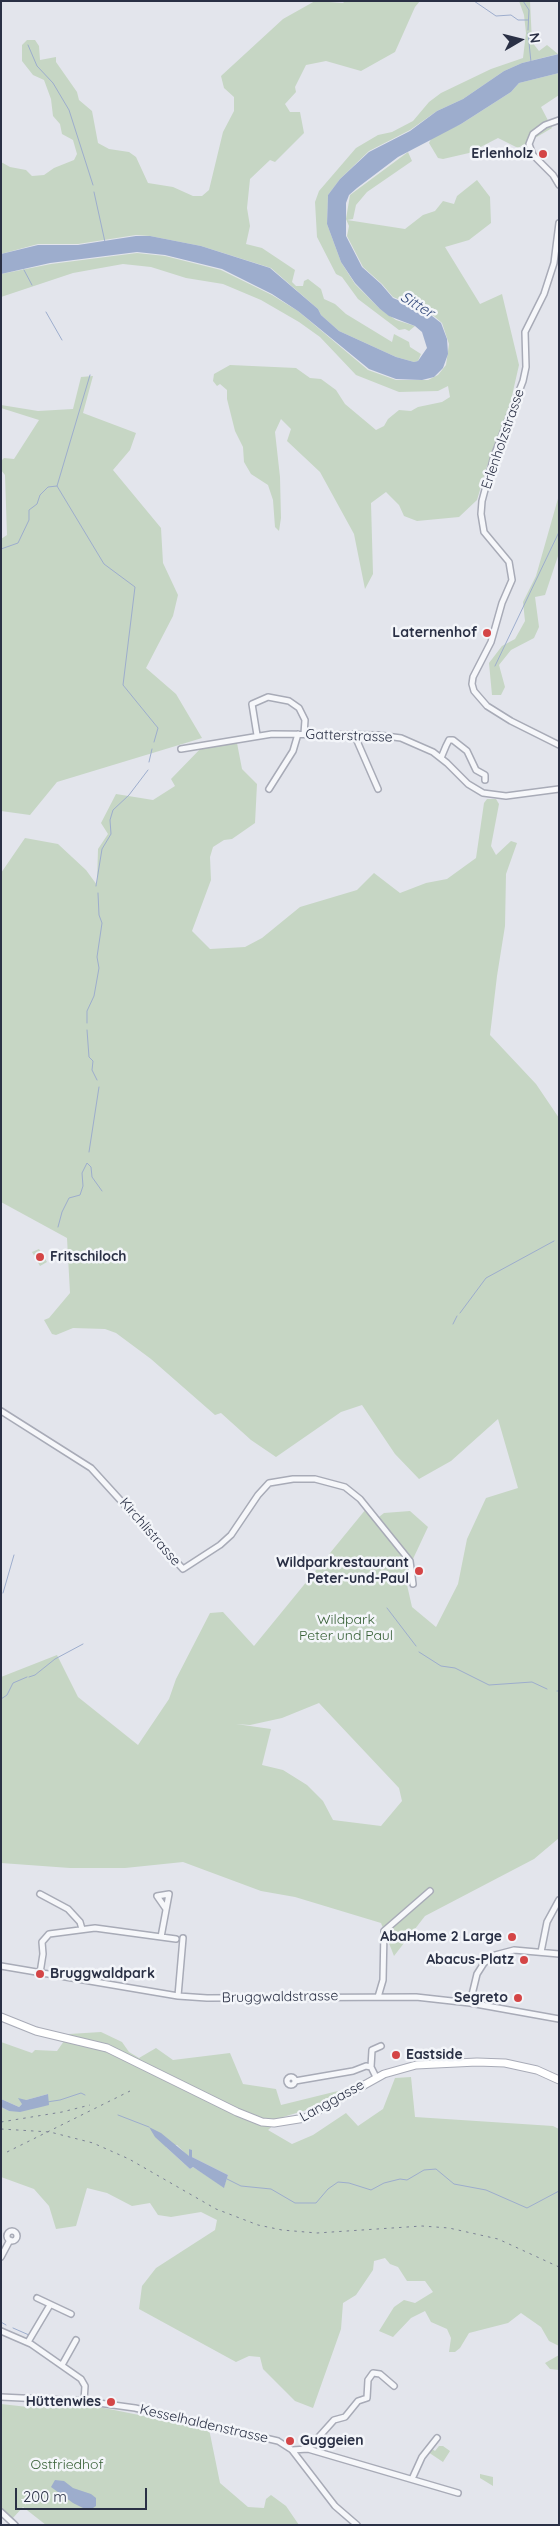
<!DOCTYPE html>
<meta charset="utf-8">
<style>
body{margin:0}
#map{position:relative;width:560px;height:2526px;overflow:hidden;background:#e3e5ec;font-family:Quicksand,sans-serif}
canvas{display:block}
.frame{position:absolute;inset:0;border:2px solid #2a3045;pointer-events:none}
.north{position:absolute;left:495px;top:15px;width:50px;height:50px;-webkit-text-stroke:4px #f3f5f9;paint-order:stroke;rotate:82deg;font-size:14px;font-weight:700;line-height:20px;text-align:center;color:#2a3045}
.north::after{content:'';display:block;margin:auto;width:18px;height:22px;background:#2a3045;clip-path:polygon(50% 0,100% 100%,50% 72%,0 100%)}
.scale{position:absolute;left:15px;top:2488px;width:132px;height:22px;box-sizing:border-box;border:2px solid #2a3045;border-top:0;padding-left:6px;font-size:15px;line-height:18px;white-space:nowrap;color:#2a3045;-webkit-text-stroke:4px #f3f5f9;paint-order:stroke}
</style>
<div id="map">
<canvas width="560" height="2526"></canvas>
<div class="frame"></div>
<div class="north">N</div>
<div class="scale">200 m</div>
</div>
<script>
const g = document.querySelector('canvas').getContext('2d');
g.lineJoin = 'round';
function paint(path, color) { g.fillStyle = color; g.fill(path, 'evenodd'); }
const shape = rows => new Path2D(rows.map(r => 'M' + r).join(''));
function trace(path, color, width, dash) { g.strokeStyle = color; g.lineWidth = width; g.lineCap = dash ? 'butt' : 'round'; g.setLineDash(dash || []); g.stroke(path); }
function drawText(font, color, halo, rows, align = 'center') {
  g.font = font + ' Quicksand,sans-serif'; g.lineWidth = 5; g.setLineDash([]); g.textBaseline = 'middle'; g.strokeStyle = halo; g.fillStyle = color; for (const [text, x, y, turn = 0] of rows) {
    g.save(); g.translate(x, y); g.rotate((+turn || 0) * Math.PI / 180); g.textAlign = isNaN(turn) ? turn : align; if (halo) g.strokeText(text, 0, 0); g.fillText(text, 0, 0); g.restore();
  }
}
paint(shape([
 [315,1,343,3,345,1,420,1,415,7,395,52,361,71,326,61,306,65,295,87,296,92,285,104,290,112,300,112,304,133,275,162,270,160,250,179,247,208,250,226,246,244,262,248,295,270,292,282,296,286,303,286,304,281,308,279,321,289,324,299,335,304,346,314,392,342,394,334,409,342,410,347,421,354,418,361,414,362,396,357,339,331,321,315,318,309,271,268,201,246,150,236,136,235,78,244,38,244,1,254,1,162,10,167,26,170,32,176,44,175,54,168,74,160,77,154,73,140,62,134,60,124,53,116,51,99,44,80,33,75,22,61,22,45,27,40,35,40,39,46,40,60,56,57,56,62,77,92,79,100,92,111,98,143,109,149,129,152,136,157,148,183,173,187,193,196,202,196,209,190,223,132,234,111,234,97,224,88,221,76,283,19],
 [519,1,530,1,532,42,539,51,547,45,558,54,522,63,504,71,463,99,437,111,410,130,369,151,340,179,328,195,327,224,341,262,355,284,380,309,396,320,415,326,409,331,405,329,399,330,358,299,342,277,336,274,317,237,315,202,319,191,356,148,378,135,392,132,413,121,429,102,441,93,491,69,523,58,526,33,524,15],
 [559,73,559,95,541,107,552,128,518,148,498,138,469,153,443,159,438,158,429,143,432,137,461,124,511,92,519,83],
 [408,152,412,161,367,192,356,205,353,219,347,220,405,229,423,215,435,211,443,201,454,204,457,196,477,180,490,197,491,223,469,240,445,247,480,304,502,294,519,365,509,409,487,466,477,500,459,517,417,521,404,516,399,505,386,492,371,503,373,574,365,589,354,534,320,472,287,441,291,429,281,419,275,432,280,477,281,518,279,531,275,527,273,500,268,485,251,474,244,462,243,447,235,431,227,399,227,390,220,384,217,386,213,381,214,374,230,365,296,368,310,378,321,379,336,390,345,404,376,430,384,426,388,419,399,410,411,411,418,407,442,402,450,397,448,386,438,391,399,392,356,375,320,337,299,322,261,300,223,284,186,278,151,267,123,264,73,273,1,297,1,274,51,264,137,253,165,256,221,270,272,295,298,311,368,370,396,380,428,380,438,375,446,365,449,344,442,323,428,311,393,297,382,284,363,267,347,236,349,226,346,219,350,195],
 [93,376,83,413,136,433,130,450,113,470,161,528,163,563,178,595,173,616,146,668,176,694,202,738,57,782,30,815,1,811,1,539,7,535,5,475,1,470,1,461,4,458,14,459,39,420,1,408,1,405,38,411,73,409,81,377],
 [559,495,559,553,545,595,535,597,539,627,534,638,511,650,499,665,505,687,501,695,492,695,489,663,502,646,515,639,525,621,523,602,536,576],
 [237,743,242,769,257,784,255,823,232,839,224,840,213,847,210,857,211,880,192,931,210,949,245,947,262,938,300,907,357,890,374,873,400,893,426,883,447,879,476,858,484,803,487,799,496,799,499,804,491,846,496,855,511,841,517,843,506,874,505,926,497,976,490,1035,536,1084,559,1118,559,1838,534,1859,425,1916,394,1956,381,1923,295,1897,261,1891,183,1862,125,1868,70,1868,1,1863,1,1677,57,1655,78,1697,138,1745,169,1699,176,1679,210,1613,223,1612,254,1646,366,1509,375,1520,384,1513,410,1511,428,1527,405,1576,412,1607,436,1627,458,1584,467,1539,486,1498,518,1488,498,1419,451,1461,419,1479,395,1454,362,1405,341,1412,276,1457,251,1440,221,1413,215,1415,151,1359,116,1333,105,1329,73,1328,56,1335,52,1334,44,1320,49,1318,70,1293,67,1238,1,1202,1,873,25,838,58,844,86,870,97,885,98,849,108,834,101,823,116,794,153,800,175,786,171,779,204,745],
 [319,1703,399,1788,402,1801,381,1826,333,1820,323,1801,307,1785,283,1770,262,1765,271,1729,236,1724,250,1725,282,1718],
 [39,1249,47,1262,40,1266,32,1252],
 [101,2032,122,2042,129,2052,139,2058,156,2048,173,2060,230,2053,243,2084,276,2089,281,2105,346,2089,323,2105,283,2117,268,2130,292,2144,313,2135,346,2113,358,2126,383,2109,395,2078,411,2077,415,2117,553,2126,559,2129,559,2346,549,2341,541,2327,521,2313,508,2323,469,2333,460,2348,455,2352,449,2352,451,2338,447,2329,431,2322,425,2311,411,2318,393,2337,379,2331,394,2307,404,2300,415,2303,433,2292,425,2281,407,2281,398,2267,390,2264,385,2258,374,2261,373,2270,356,2295,343,2303,341,2329,313,2408,295,2401,263,2369,260,2357,249,2356,236,2362,139,2309,142,2286,156,2268,215,2230,217,2220,201,2212,171,2217,158,2215,150,2203,132,2206,107,2193,87,2188,76,2226,56,2229,49,2206,34,2189,1,2177,1,2107,9,2111,48,2104,48,2094,26,2100,19,2107,1,2099,1,2042,32,2053,35,2050,57,2051,69,2034],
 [177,2145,189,2157,189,2149,192,2151,192,2157,228,2175,224,2187,193,2167,190,2169,166,2147],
 [559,2355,559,2370,550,2369,545,2363],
 [1,2404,28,2407,50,2407,51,2404,94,2406,209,2429,220,2483,248,2507,264,2508,266,2499,271,2495,286,2506,299,2525,46,2525,23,2507,12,2519,1,2508],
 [439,2446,443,2446,450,2451,443,2462,428,2452,431,2448,435,2451],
 [480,2474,493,2477,493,2486,480,2478]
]), '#c6d6c4');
paint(shape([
 [559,54,559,73,519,83,511,92,461,124,398,157,357,188,349,195,346,203,346,236,362,267,381,284,393,298,427,312,441,323,447,339,448,354,443,368,434,377,422,380,396,379,369,369,298,311,272,294,222,269,165,255,137,252,50,263,1,274,1,254,38,245,78,245,136,236,150,236,201,246,270,268,318,309,321,315,339,331,396,357,414,362,418,361,427,348,422,332,415,326,389,316,380,309,355,283,341,262,327,224,328,195,340,179,369,152,410,131,437,111,463,99,504,71,522,63],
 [48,2094,49,2105,41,2107,20,2112,9,2111,1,2107,1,2099,19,2107,22,2104,18,2098,26,2100],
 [149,2127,161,2133,189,2156,189,2149,192,2150,192,2157,228,2175,224,2188,193,2167,190,2169,155,2137],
 [55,2480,64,2481,73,2488,91,2494,96,2498,96,2506,90,2510,85,2509,73,2503,51,2487]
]), '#9dadcd');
trace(shape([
 [474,1,496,16,511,15,518,20,528,20],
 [523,1,529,10,528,30],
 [528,33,531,62],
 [28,45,37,66,53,83,69,110,93,185],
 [94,192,105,242],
 [24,270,32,285],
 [46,312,62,340],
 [90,375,57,486,104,564,135,587,123,685,158,728,154,742],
 [1,549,18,543,29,520,29,510,37,504,40,495,48,487,57,486],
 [495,666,559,532],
 [149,762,152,749],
 [96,886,102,849,111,834,110,820,113,810,129,795,148,770],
 [87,1023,87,1011,94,996,99,968,97,957,102,923,99,915,98,893],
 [87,1030,89,1057,93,1061,92,1070,97,1080],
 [89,1152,99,1087],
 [58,1227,62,1212,69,1198,80,1195,83,1186,82,1173,87,1163,91,1167,92,1177,102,1191],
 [460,1313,486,1278,554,1241],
 [453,1324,457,1316],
 [3,1593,14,1555],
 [387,1608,416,1646],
 [419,1652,441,1666,455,1668,489,1685,532,1682,547,1689],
 [29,1677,35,1675,55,1659,83,1644],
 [557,1691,559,1691],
 [1,1699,7,1695,13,1683,27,1677],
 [47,2102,60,2100,81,2093,85,2095],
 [118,2115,149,2127],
 [227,2179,241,2186,271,2189,295,2203,316,2203,328,2189,338,2182,349,2183,371,2190,384,2183,400,2179,407,2180,424,2170,436,2169,454,2184,486,2190,527,2208,559,2191],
 [1,2322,6,2325],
 [13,2328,29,2335]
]), '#9dadcd', 1);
const minor = shape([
 [559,120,545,125,533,134,529,144,533,155,553,175,559,185],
 [559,223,554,263,544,294,525,332,526,367,523,381,494,456,482,501,481,514,484,532,509,562,512,580,502,603,491,642,473,677,472,684,474,691,487,706,511,721,559,745],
 [354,734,378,789],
 [257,735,252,704,268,697,289,701,299,708,305,720,304,734],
 [181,749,272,734,378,735,401,738,433,752,447,763,468,784,483,793,506,796,559,789],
 [441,758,446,746,449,740,453,740,467,751,476,770,485,775,485,780],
 [269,789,293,751,298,734],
 [1,1411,91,1468,183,1569,220,1545,231,1535,258,1495,269,1483,293,1479,315,1479,345,1487,360,1499,410,1561,413,1584],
 [40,1894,68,1909,80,1922,82,1929],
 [161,1937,169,1894,157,1896,166,1909],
 [541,1952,547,1922,559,1900],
 [1,1966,178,1996,207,1998,416,1997,470,2003,559,2019],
 [40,1973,43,1954,42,1942,49,1934,95,1928,176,1939],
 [178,1996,183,1938],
 [378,1997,383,1980,384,1931,430,1891],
 [470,2003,477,1974,484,1963,495,1955,514,1950,559,1954],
 [371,2067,372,2050,381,2046],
 '287 2081a4 4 0 1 1 8 0a4 4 0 1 1-8 0Z',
 [295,2081,353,2071,366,2066,371,2067,376,2077],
 '7 2236a5 5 0 1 1 10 0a5 5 0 1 1-10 0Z',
 [1,2257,10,2240],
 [37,2298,71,2314],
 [1,2331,31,2344,81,2379,85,2386,84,2401],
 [28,2342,50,2305],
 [62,2365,76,2340],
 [1,2397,84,2401,135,2408,278,2441,292,2450,335,2506,357,2525],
 [308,2449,334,2420,345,2417,358,2401,367,2398,368,2380,373,2373,380,2374,394,2386],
 [292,2450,308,2449,458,2493],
 [412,2479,422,2457,437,2438],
 [1,2512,15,2525]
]);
const secondary = shape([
 [1,2017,36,2031,107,2048,237,2112,262,2122,274,2123,305,2118,384,2074,416,2065,477,2062,505,2063,537,2070,559,2080]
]);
trace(minor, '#a8abb7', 8);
trace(secondary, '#a8abb7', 9);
trace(minor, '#f6f7fa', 5);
trace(secondary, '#fff', 7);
trace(shape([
 [1,2122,62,2112,90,2105],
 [1,2129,50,2132,93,2143,129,2159,216,2209,258,2225,282,2230,317,2233,422,2226,449,2228,498,2239,559,2267],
 [7,2152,130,2091]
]), '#7c8296', 1, [2.5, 5]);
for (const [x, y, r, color] of [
 [543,154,5,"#d44546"],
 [487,633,5,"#d44546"],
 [40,1257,5,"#d44546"],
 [419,1571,5,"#d44546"],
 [512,1937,5,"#d44546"],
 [524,1960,5,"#d44546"],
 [40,1974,5,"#d44546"],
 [518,1998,5,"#d44546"],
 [396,2055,5,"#d44546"],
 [111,2402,5,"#d44546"],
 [290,2441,5,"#d44546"]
]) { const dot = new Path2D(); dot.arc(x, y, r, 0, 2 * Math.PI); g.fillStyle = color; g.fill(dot); trace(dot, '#f3f5f9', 2); }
drawText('bold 14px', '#2a3045', '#f3f5f9', [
 ["Erlenholz",533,154],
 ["Laternenhof",477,633],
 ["Fritschiloch",50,1257,"left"],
 ["Wildparkrestaurant",409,1563],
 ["Peter-und-Paul",409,1579],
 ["AbaHome 2 Large",502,1937],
 ["Abacus-Platz",514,1960],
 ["Bruggwaldpark",50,1974,"left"],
 ["Segreto",508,1998],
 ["Eastside",406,2055,"left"],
 ["Hüttenwies",101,2402],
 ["Guggeien",300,2441,"left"]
], 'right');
drawText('14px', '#2a3045', '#f3f5f9', [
 ["Erlenholzstrasse",503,439,-71],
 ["Gatterstrasse",349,736,2],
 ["Kirchlistrasse",150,1532,49],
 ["Bruggwaldstrasse",280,1997,-1],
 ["Langgasse",332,2101,-29],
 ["Kesselhaldenstrasse",204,2424,13]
]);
drawText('14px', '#386137', '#f3f5f9', [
 ["Wildpark",346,1620],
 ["Peter und Paul",346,1636],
 ["Ostfriedhof",67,2465]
]);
drawText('italic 15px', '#32487b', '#f3f5f9', [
 ["Sitter",417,305,31]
]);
</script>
